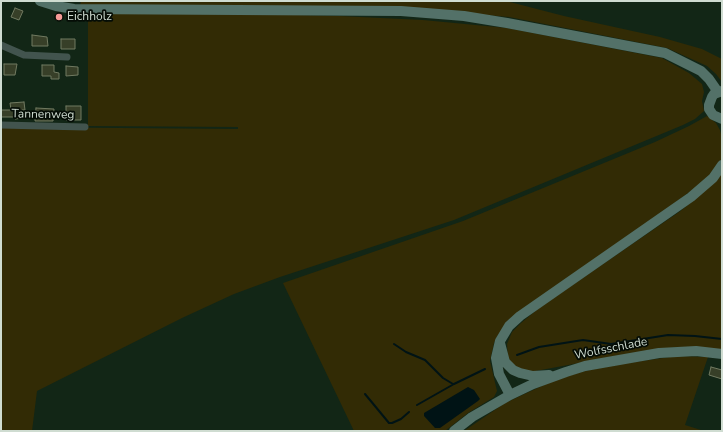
<!DOCTYPE html>
<style>
body{margin:0}
#map{position:relative;width:723px;height:432px;overflow:hidden;background:#122616;font-family:"Nunito Sans",sans-serif}
canvas{display:block}
.frame{position:absolute;inset:0;border:2px solid #cfdcd1;pointer-events:none}
</style>
<div id="map">
<canvas width="723" height="432"></canvas>
<div class="frame"></div>
</div>
<script>
const g = document.querySelector('canvas').getContext('2d');
g.lineJoin = 'round';
function paint(path, color) { g.fillStyle = color; g.fill(path, 'evenodd'); }
const shape = rows => new Path2D(rows.map(r => 'M' + r).join(''));
function trace(path, color, width, dash) { g.strokeStyle = color; g.lineWidth = width; g.lineCap = dash ? 'butt' : 'round'; g.setLineDash(dash || []); g.stroke(path); }
function drawText(font, color, halo, rows, align = 'center') {
  g.font = font + ' "Nunito Sans",sans-serif'; g.lineWidth = 3.5; g.setLineDash([]); g.textBaseline = 'middle'; g.strokeStyle = halo; g.fillStyle = color; for (const [text, x, y, turn = 0] of rows) {
    g.save(); g.translate(x, y); g.rotate((+turn || 0) * Math.PI / 180); g.textAlign = isNaN(turn) ? turn : align; if (halo) g.strokeText(text, 0, 0); g.fillText(text, 0, 0); g.restore();
  }
}
paint(shape([
 [81,1,506,1,564,16,660,37,702,49,722,59,722,82,716,74,707,66,667,48,509,17,428,10,80,6],
 [168,12,339,16,423,20,507,28,662,58,689,73,702,84,704,92,702,101,704,111,695,119,683,125,454,220,280,277,234,294,182,318,37,391,32,431,1,431,1,127,238,129,238,127,88,126,88,14],
 [707,116,716,123,720,130,722,138,722,157,719,164,709,177,688,193,498,335,494,343,490,361,497,391,494,397,468,413,445,431,354,431,283,283,463,221,655,142,689,126],
 [722,171,722,350,698,347,678,347,633,353,541,370,530,372,516,368,508,359,507,344,512,332,521,323,539,308,679,212,694,200],
 [677,356,708,357,685,425,704,431,464,431,505,403,557,379,585,371,621,364]
]), '#322b05');
paint(shape([
 [468,387,474,390,480,399,478,401,440,428,435,428,424,416,424,413]
]), '#001315');
trace(shape([
 [394,344,406,352,425,360,443,378,453,384],
 [517,355,539,347,583,340,611,344,668,335,695,336,722,339],
 [365,394,389,423,392,423,401,419,409,412],
 [417,405,454,384,485,369]
]), '#001315', 2);
const building = shape([
 [15,8,23,11,19,20,11,17,15,8],
 [32,35,47,37,48,46,32,46,32,35],
 [61,39,75,39,75,49,61,49,61,39],
 [4,64,17,64,15,75,4,75,4,64],
 [42,65,54,65,54,72,59,73,59,79,51,79,51,76,42,76,42,65],
 [66,66,78,67,78,75,66,76,66,66],
 [24,102,25,110,22,110,23,118,15,119,15,117,1,117,1,110,11,110,10,103,24,102],
 [66,106,81,106,81,120,66,120,66,106],
 [36,108,54,109,53,121,35,121,36,108],
 [711,367,722,370,722,379,709,375,711,367]
]);
paint(building, '#373f28');
trace(building, '#717a61', 1);
trace(shape([
 [1,45,24,55,67,57],
 [1,125,85,127]
]), '#42544e', 7);
trace(shape([
 [40,1,56,6,74,9,401,11,464,16,507,23,665,53,701,71,709,79,718,92],
 [722,91,714,94,712,97,709,105,709,109,713,115,722,119],
 [500,343,505,362,513,370,520,373,533,376,549,375],
 [510,395,499,374,496,358,500,341,509,326,520,316,691,197,713,178,722,165],
 [454,431,472,417,510,395,533,384,566,372,585,366,659,353,696,351,722,354]
]), '#537168', 10);
for (const [x, y, r, color] of [
 [59,17,4,"#f59b97"]
]) { const dot = new Path2D(); dot.arc(x, y, r, 0, 2 * Math.PI); g.fillStyle = color; g.fill(dot); trace(dot, '#050d06', 1.5); }
drawText('12px', '#cfdcd1', '#050d06', [
 ["Eichholz",67,17]
], 'left');
drawText('12px', '#cfdcd1', '#050d06', [
 ["Tannenweg",43,115,1],
 ["Wolfsschlade",611,349,-11]
]);
</script>
